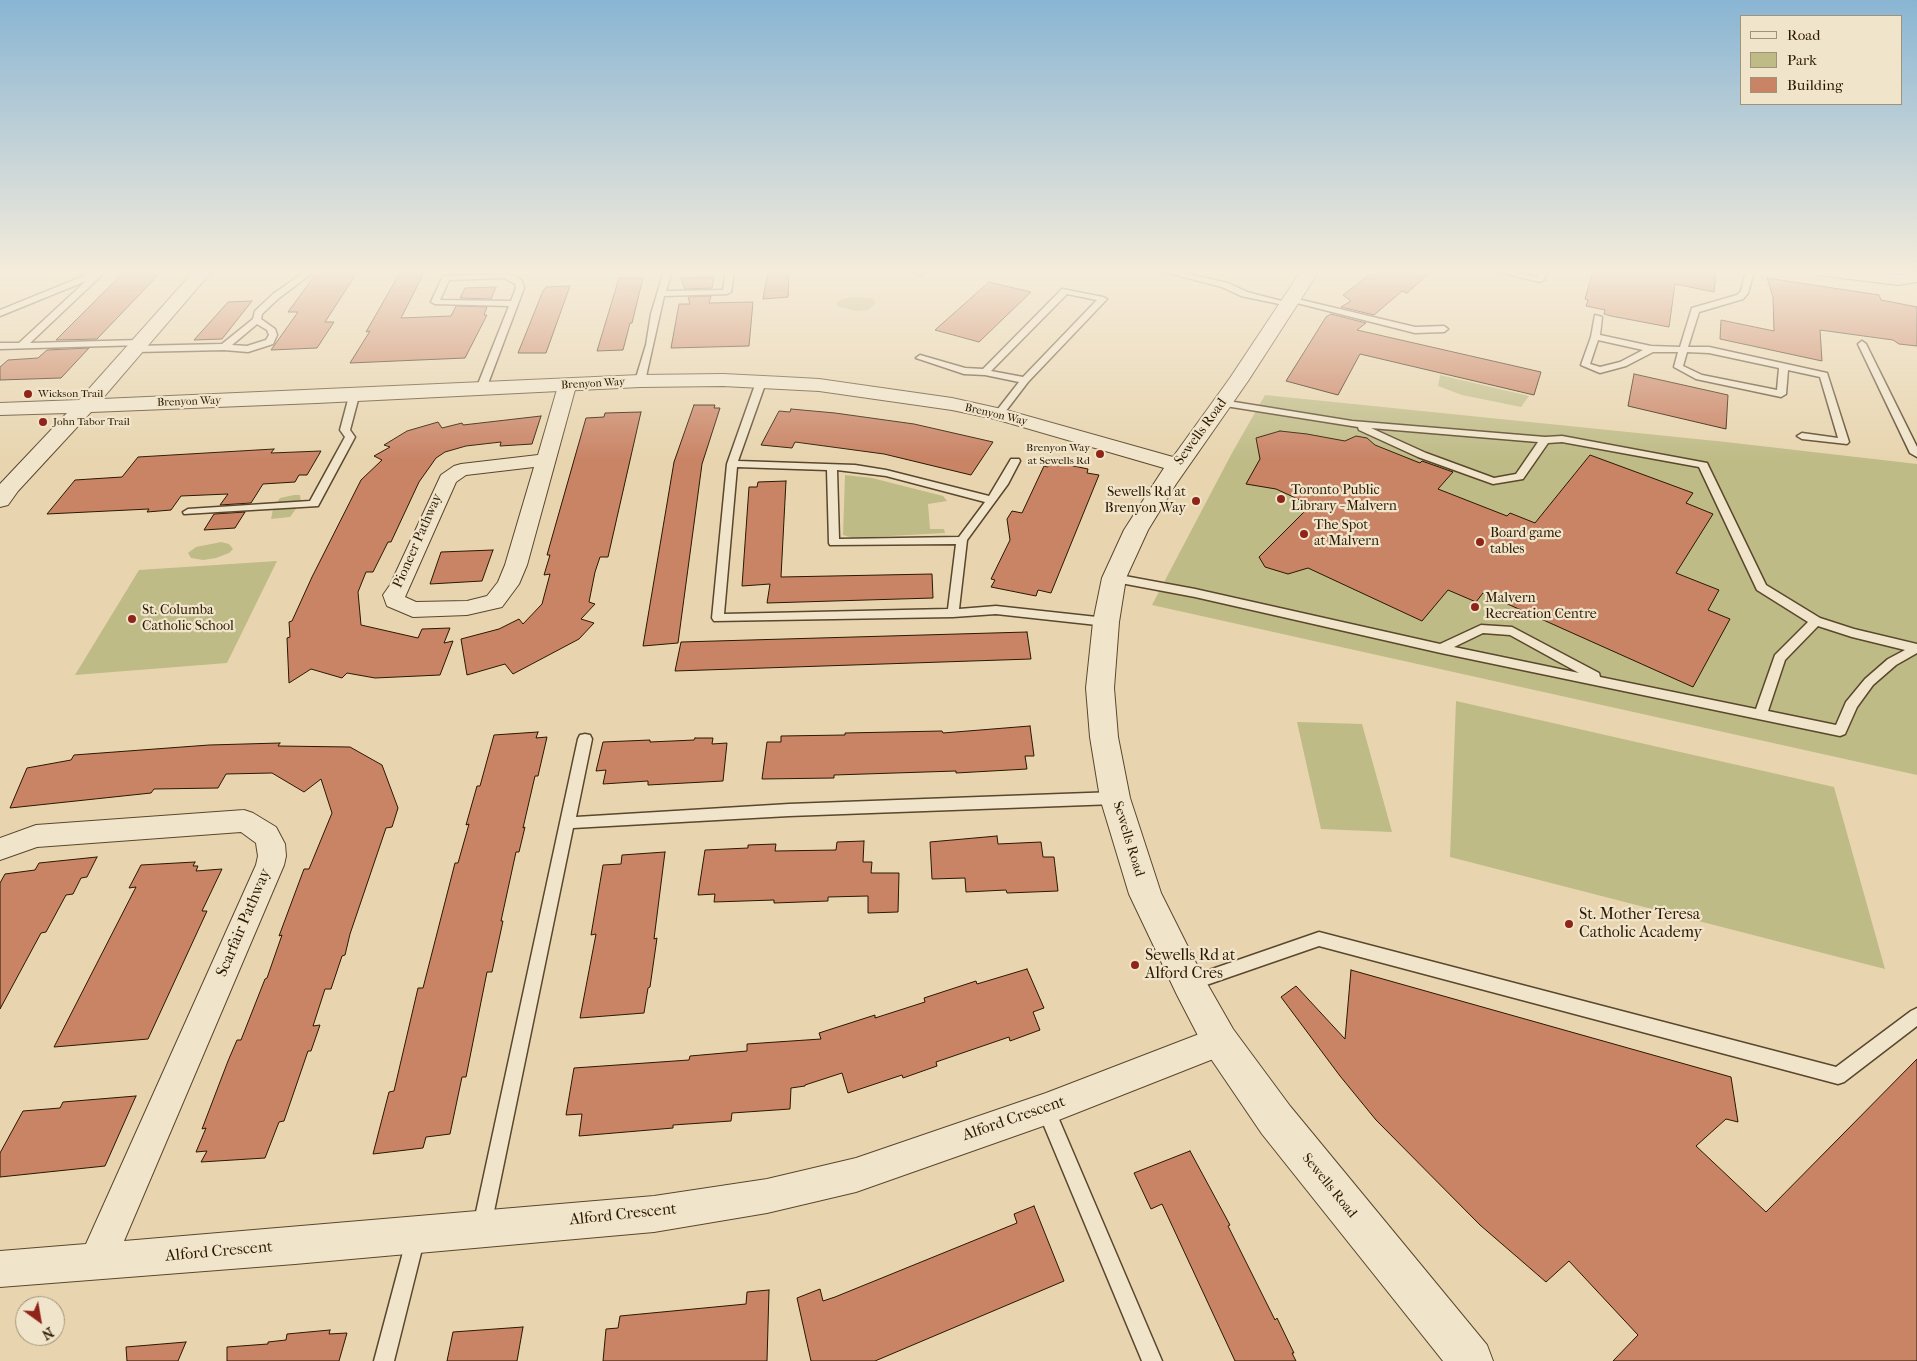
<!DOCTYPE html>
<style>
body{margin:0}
#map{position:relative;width:1917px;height:1361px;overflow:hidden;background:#e8d5af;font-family:"IM FELL French Canon",serif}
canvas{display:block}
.legend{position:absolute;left:1740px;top:15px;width:162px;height:90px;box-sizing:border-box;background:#f0e4cb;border:1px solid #a1927a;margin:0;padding:6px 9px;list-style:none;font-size:15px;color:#2b1801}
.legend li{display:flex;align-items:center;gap:10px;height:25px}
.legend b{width:25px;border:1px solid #a1927a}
.north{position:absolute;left:15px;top:1296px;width:50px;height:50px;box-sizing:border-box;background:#f0e4cb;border:1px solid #a1927a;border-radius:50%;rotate:148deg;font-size:14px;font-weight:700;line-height:20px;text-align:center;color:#2b1801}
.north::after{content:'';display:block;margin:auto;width:18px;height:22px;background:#8f2418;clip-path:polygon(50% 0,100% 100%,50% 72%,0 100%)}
</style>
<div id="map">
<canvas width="1917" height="1361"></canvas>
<ul class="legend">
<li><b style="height:6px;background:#f0e4cb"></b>Road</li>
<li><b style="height:14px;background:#bebb86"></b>Park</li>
<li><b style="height:14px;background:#c98365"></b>Building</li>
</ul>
<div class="north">N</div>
</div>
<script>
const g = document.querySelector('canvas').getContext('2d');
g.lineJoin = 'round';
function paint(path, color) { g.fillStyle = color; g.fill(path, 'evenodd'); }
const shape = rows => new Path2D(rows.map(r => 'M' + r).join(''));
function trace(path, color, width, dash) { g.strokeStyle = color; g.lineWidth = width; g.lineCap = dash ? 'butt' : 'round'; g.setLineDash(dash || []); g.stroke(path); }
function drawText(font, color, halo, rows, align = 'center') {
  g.font = font + ' "IM FELL French Canon",serif'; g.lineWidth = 4.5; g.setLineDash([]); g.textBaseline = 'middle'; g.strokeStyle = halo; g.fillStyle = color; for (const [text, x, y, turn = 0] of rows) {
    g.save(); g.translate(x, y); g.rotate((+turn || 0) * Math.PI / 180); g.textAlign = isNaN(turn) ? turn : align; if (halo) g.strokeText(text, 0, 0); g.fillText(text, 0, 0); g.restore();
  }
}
paint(shape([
 [851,297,872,298,876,303,868,310,857,311,839,307,836,303,842,299],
 [1440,375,1529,396,1521,407,1462,395,1438,386],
 [1265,395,1726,442,1917,464,1917,775,1152,605,1232,453],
 [845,475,872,478,943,496,947,501,928,504,930,529,944,529,945,533,853,538,843,535],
 [294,495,300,495,301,502,290,517,271,519,273,509,280,498],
 [221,542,229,544,233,549,229,553,216,558,203,560,191,558,188,553,196,547],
 [277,561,227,663,75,675,139,570],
 [1456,701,1834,787,1885,969,1450,857],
 [1297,722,1362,724,1392,832,1321,829]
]), '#bebb86');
const building = shape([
 [125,271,162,271,97,339,56,340,125,271],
 [318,271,358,271,325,322,334,322,317,348,271,350,298,312,288,312,318,271],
 [401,271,425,271,401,318,451,316,456,306,487,307,484,315,487,315,465,358,350,363,370,331,366,332,401,271],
 [768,271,789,271,788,297,763,299,768,271],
 [1380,271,1432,271,1407,293,1402,291,1374,315,1341,307,1351,301,1343,295,1372,273,1376,274,1380,271],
 [1593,271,1704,271,1716,273,1714,292,1675,284,1669,327,1611,316,1604,314,1605,310,1586,306,1588,300,1585,299,1593,271],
 [714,277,712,288,685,289,681,278,714,277],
 [619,278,643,278,632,323,630,323,623,350,597,351,619,278],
 [1767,278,1879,295,1881,300,1917,307,1917,346,1899,344,1893,340,1820,330,1822,361,1720,339,1721,320,1774,331,1773,297,1767,278],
 [989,282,1031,292,979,342,935,330,989,282],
 [570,286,546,353,518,353,543,291,546,287,570,286],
 [496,287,491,299,460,298,465,288,496,287],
 [711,296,709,303,753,302,749,346,671,348,679,304,690,304,688,297,711,296],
 [252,301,222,339,194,340,228,302,252,301],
 [1331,314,1366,323,1357,330,1541,372,1534,395,1360,354,1338,395,1286,381,1326,317,1331,314],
 [89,348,61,378,0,380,0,367,8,360,38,358,47,350,89,348],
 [1634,374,1728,395,1726,429,1628,406,1634,374],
 [694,405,715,405,714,408,720,408,702,464,678,643,643,646,674,462,694,405],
 [791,409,835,413,914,424,993,442,971,475,884,454,795,442,792,448,761,445,779,411,790,412,791,409],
 [641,412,608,557,600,557,595,572,589,602,595,604,581,619,594,623,579,639,513,674,505,664,467,675,461,639,499,629,519,619,523,624,542,604,550,574,544,575,550,555,547,555,586,418,604,417,605,413,641,412],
 [541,416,532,444,500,446,501,442,466,446,445,452,436,458,419,482,391,542,388,542,373,572,366,572,358,592,361,625,418,638,422,629,450,628,444,643,453,641,440,675,375,678,347,673,342,678,311,669,289,683,287,638,290,637,289,622,292,621,312,577,361,480,382,460,374,456,390,447,384,445,407,431,438,422,442,428,462,423,463,425,541,416],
 [1280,431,1307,434,1345,441,1356,436,1367,438,1375,445,1420,463,1422,461,1453,472,1438,489,1507,516,1510,513,1535,523,1590,455,1693,493,1686,503,1713,514,1676,573,1719,590,1708,610,1730,619,1693,687,1483,593,1476,602,1448,590,1422,621,1308,568,1288,574,1265,567,1259,557,1311,505,1276,489,1246,484,1260,459,1256,438,1280,431],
 [274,449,271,453,321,451,307,475,299,475,295,482,263,484,251,503,220,505,228,494,181,496,171,510,147,512,149,509,47,514,75,480,122,477,138,457,274,449],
 [1050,461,1088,469,1087,473,1099,475,1051,593,1038,590,1036,596,991,587,995,580,991,579,1010,540,1007,519,1012,511,1022,513,1044,466,1048,467,1050,461],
 [786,481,781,577,932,574,933,598,767,603,770,584,742,586,749,487,757,487,758,482,786,481],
 [245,512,235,528,204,530,214,514,245,512],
 [493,550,482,581,430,584,441,552,493,550],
 [1027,632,1031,659,675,671,681,642,1027,632],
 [1030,726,1034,756,1025,756,1027,769,956,773,956,771,834,775,834,778,762,779,767,742,781,742,781,736,845,735,845,733,942,731,943,733,1030,726],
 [538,732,536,738,547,737,538,776,535,776,523,828,525,827,519,852,516,852,501,921,503,921,492,972,487,972,466,1077,462,1077,450,1134,426,1137,423,1148,373,1154,389,1092,394,1091,418,988,423,988,455,863,458,863,469,824,466,825,477,786,480,786,494,735,538,732],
 [695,738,713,738,712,744,727,743,723,781,648,785,648,781,603,784,606,770,596,771,603,742,650,740,650,742,694,740,695,738],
 [280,743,278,746,350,747,382,765,398,808,392,827,386,828,350,934,345,955,342,956,331,989,325,989,313,1026,320,1025,311,1051,308,1051,284,1121,279,1122,265,1158,201,1162,207,1151,196,1152,206,1128,202,1129,228,1061,237,1040,241,1040,265,979,267,978,282,935,279,936,304,869,309,869,332,813,321,779,304,792,272,773,226,774,218,788,154,789,151,793,10,808,27,768,71,760,74,755,209,745,280,743],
 [997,836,998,844,1041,842,1043,857,1054,857,1058,891,1007,893,1006,890,966,892,965,878,932,879,930,842,997,836],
 [864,841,863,862,872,862,871,873,899,873,898,912,868,913,868,896,828,897,828,901,774,903,774,900,714,902,715,894,698,895,705,850,748,848,748,845,776,844,775,851,836,850,837,842,864,841],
 [665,852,654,939,657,938,650,987,648,988,644,1013,580,1018,596,934,591,935,603,865,621,864,622,855,665,852],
 [97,857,87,877,81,878,73,894,66,895,46,932,41,933,0,1009,0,883,5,874,35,870,39,863,97,857],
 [195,862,193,866,198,866,196,871,222,869,202,911,207,911,148,1039,54,1047,136,887,129,888,141,865,195,862],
 [1027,969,1044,1008,1033,1012,1040,1030,1010,1041,1009,1037,936,1062,937,1066,903,1078,902,1075,848,1093,842,1073,805,1085,805,1086,791,1088,790,1109,732,1113,731,1121,673,1125,673,1128,579,1136,582,1114,566,1115,574,1068,689,1060,690,1056,747,1051,747,1044,821,1039,819,1033,875,1015,875,1018,925,1002,924,998,976,981,977,984,1027,969],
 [1351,970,1731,1077,1738,1122,1726,1119,1696,1146,1766,1212,1917,1059,1917,1361,1613,1361,1638,1335,1569,1261,1546,1282,1480,1225,1376,1120,1340,1076,1281,997,1296,986,1345,1039,1351,970],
 [136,1096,105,1166,0,1177,0,1153,23,1111,60,1108,63,1102,136,1096],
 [1190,1151,1230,1225,1228,1226,1275,1320,1277,1318,1294,1353,1292,1353,1296,1361,1235,1361,1162,1204,1151,1209,1134,1173,1190,1151],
 [1034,1206,1064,1281,875,1361,811,1361,797,1298,820,1289,823,1301,835,1297,1017,1223,1014,1214,1034,1206],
 [769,1290,767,1361,603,1361,606,1329,618,1328,620,1316,746,1304,747,1292,769,1290],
 [523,1327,517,1361,447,1361,453,1332,523,1327],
 [330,1330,329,1334,347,1333,339,1361,227,1361,227,1347,268,1344,268,1342,286,1340,287,1334,330,1330],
 [186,1342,178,1361,127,1361,126,1347,186,1342]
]);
paint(building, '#c98365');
trace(building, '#2b1801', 1);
const service = shape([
 [98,271,106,271,30,343,140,340,143,341,143,345,0,349,0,343,19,343,86,281,0,316,0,310,89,274,94,274,98,271],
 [306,271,315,271,279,298,262,314,261,319,275,329,277,335,273,344,248,352,224,350,136,352,132,349,136,346,222,344,253,319,255,311,273,294,306,271],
 [257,324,267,330,269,335,266,340,247,346,232,345,257,324],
 [664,271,672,271,666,291,723,290,726,271,734,271,731,292,727,294,664,296,645,381,640,384,635,381,646,345,651,314,664,271],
 [911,271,922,271,925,273,921,275,911,271],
 [1161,271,1174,271,1228,283,1247,292,1293,304,1289,306,1241,296,1222,287,1161,271],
 [1494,271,1508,271,1537,277,1539,271,1547,271,1544,280,1540,282,1494,271],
 [1746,271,1754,271,1748,293,1743,299,1699,312,1688,347,1709,347,1827,373,1849,442,1847,444,1802,439,1797,436,1802,433,1838,438,1820,377,1788,370,1786,394,1781,397,1696,379,1674,367,1678,352,1653,352,1626,366,1600,373,1581,365,1591,337,1595,315,1602,317,1600,335,1651,346,1680,347,1692,308,1737,295,1741,291,1746,271],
 [1598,340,1643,350,1620,362,1600,367,1590,364,1598,340],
 [1687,352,1709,353,1779,368,1777,390,1702,375,1683,366,1687,352],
 [504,274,515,276,522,281,524,288,486,389,481,392,476,389,509,306,435,304,431,302,443,276,504,274],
 [504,278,515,284,516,288,511,301,440,300,449,280,504,278],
 [1062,289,1103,297,1107,299,1028,382,1002,416,999,417,994,414,1019,382,985,375,964,374,916,358,920,355,965,368,983,369,1062,289],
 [1067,294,1097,300,1023,377,991,371,1067,294],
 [1289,297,1415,327,1444,326,1448,329,1444,332,1415,333,1289,301,1289,297],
 [1862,341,1866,344,1917,447,1917,457,1910,453,1858,344,1862,341],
 [761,379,766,382,738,461,855,465,886,470,989,496,1011,459,1019,459,1020,461,1008,484,967,540,959,609,996,606,1106,618,1112,622,1110,625,1106,626,996,614,953,617,714,621,712,618,727,464,756,382,761,379],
 [737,467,827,470,829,543,830,545,956,544,948,609,724,614,737,467],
 [837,470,886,476,985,502,959,537,839,539,837,470],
 [354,393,359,396,350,430,355,437,318,506,184,514,183,512,188,509,310,501,345,437,340,430,349,396,354,393],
 [1222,400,1352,421,1545,437,1562,436,1707,463,1766,585,1820,618,1854,629,1917,644,1917,653,1896,665,1873,685,1857,707,1845,734,1840,736,1441,653,1195,597,1110,581,1108,578,1110,575,1114,574,1195,589,1440,644,1481,625,1512,627,1599,673,1600,677,1756,709,1775,655,1808,622,1757,590,1699,467,1562,442,1548,443,1523,479,1493,484,1418,457,1359,430,1358,427,1219,405,1219,401,1222,400],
 [1371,428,1538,442,1516,474,1494,478,1426,453,1371,428],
 [1818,626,1852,637,1905,650,1888,659,1865,679,1846,702,1836,725,1768,711,1785,660,1818,626],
 [1483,633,1510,635,1579,673,1454,647,1483,633],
 [585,734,590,735,592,739,576,817,789,804,1115,792,1120,794,1122,798,1120,802,1115,804,789,816,573,828,491,1226,489,1233,482,1235,475,1233,473,1226,578,739,580,735,585,734],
 [1319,932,1836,1067,1911,1011,1917,1008,1917,1026,1844,1082,1838,1084,1319,946,1189,991,1183,989,1181,984,1183,979,1189,977,1319,932],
 [1046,1100,1052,1103,1162,1361,1142,1361,1037,1109,1040,1103,1046,1100],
 [416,1228,423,1230,425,1237,394,1361,374,1361,407,1237,409,1230,416,1228]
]);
const minor = shape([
 [567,381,573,382,576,386,527,565,519,584,502,607,467,615,413,617,387,606,383,595,390,585,441,475,454,466,461,464,538,455,558,386,561,382,567,381],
 [534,467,505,565,498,582,487,596,467,601,416,602,405,597,456,482,466,475,534,467],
 [244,810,253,813,276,827,285,844,286,856,284,865,124,1241,654,1196,767,1179,856,1158,1046,1093,1220,1026,1231,1030,1236,1041,1231,1052,1046,1125,856,1192,767,1213,654,1232,295,1264,0,1287,0,1251,86,1244,256,865,258,856,256,843,241,832,37,847,0,860,0,838,36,825,244,810]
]);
const tertiary = shape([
 [194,271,212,271,102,399,640,375,723,374,783,377,819,379,952,398,1006,410,1173,457,1230,378,1301,271,1319,271,1248,381,1176,484,1148,530,1126,578,1119,622,1114,688,1118,737,1130,798,1161,893,1201,973,1233,1029,1290,1106,1487,1345,1493,1361,1443,1361,1262,1134,1207,1053,1177,995,1129,894,1100,798,1090,737,1086,688,1093,622,1102,578,1124,530,1164,468,995,419,952,410,819,391,723,386,640,387,317,403,91,412,18,491,8,505,0,507,0,484,67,413,0,415,0,403,79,400,194,271]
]);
const secondary = shape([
 [1815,271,1866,271,1898,275,1917,272,1917,282,1898,285,1824,276,1818,275,1815,271]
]);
trace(service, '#5a472c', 3);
trace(minor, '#5a472c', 2);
trace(tertiary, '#5a472c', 2);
trace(secondary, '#2b1801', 2);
paint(service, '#f0e4cb');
paint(minor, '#f0e4cb');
paint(tertiary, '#f0e4cb');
paint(secondary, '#f0e4cb');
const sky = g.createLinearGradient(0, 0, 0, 461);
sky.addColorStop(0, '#89b5d3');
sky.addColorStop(0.59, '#f5ecdb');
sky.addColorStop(1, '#f5ecdb00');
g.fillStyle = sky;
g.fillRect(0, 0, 1917, 461);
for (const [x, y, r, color] of [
 [28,394,5,"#8f2418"],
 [43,422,5,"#8f2418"],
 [1100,454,5,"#8f2418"],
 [1281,499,5,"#8f2418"],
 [1196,501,5,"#8f2418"],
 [1304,534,5,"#8f2418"],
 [1480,542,5,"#8f2418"],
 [1475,607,5,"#8f2418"],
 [132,619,5,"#8f2418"],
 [1569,924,5,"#8f2418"],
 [1135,965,5,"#8f2418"]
]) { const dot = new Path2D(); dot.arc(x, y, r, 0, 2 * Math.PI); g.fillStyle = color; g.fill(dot); trace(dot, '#f0e4cb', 2); }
drawText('11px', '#2b1801', '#f0e4cb', [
 ["Brenyon Way",593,384,-3],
 ["Brenyon Way",189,402,-2],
 ["Brenyon Way",996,415,13]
]);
drawText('11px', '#2b1801', '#f0e4cb', [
 ["Wickson Trail",38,394],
 ["John Tabor Trail",53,422],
 ["Brenyon Way",1090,448,"right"],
 ["at Sewells Rd",1090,461,"right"]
], 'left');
drawText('14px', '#2b1801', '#f0e4cb', [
 ["Sewells Road",1201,432,-54],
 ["Pioneer Pathway",418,541,-66],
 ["Sewells Road",1128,839,73],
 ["Sewells Road",1329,1186,51]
]);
drawText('14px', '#2b1801', '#f0e4cb', [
 ["Toronto Public",1291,491],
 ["Library - Malvern",1291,507],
 ["Sewells Rd at",1186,493,"right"],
 ["Brenyon Way",1186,509,"right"],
 ["The Spot",1314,526],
 ["at Malvern",1314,542],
 ["Board game",1490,534],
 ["tables",1490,550],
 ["Malvern",1485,599],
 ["Recreation Centre",1485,615],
 ["St. Columba",142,611],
 ["Catholic School",142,627]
], 'left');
drawText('16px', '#2b1801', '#f0e4cb', [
 ["St. Mother Teresa",1579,915],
 ["Catholic Academy",1579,933],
 ["Sewells Rd at",1145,956],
 ["Alford Cres",1145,974]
], 'left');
drawText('16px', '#2b1801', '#f0e4cb', [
 ["Scarfair Pathway",244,923,-67],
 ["Alford Crescent",1014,1119,-19],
 ["Alford Crescent",623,1215,-6],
 ["Alford Crescent",219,1252,-5]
]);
</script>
